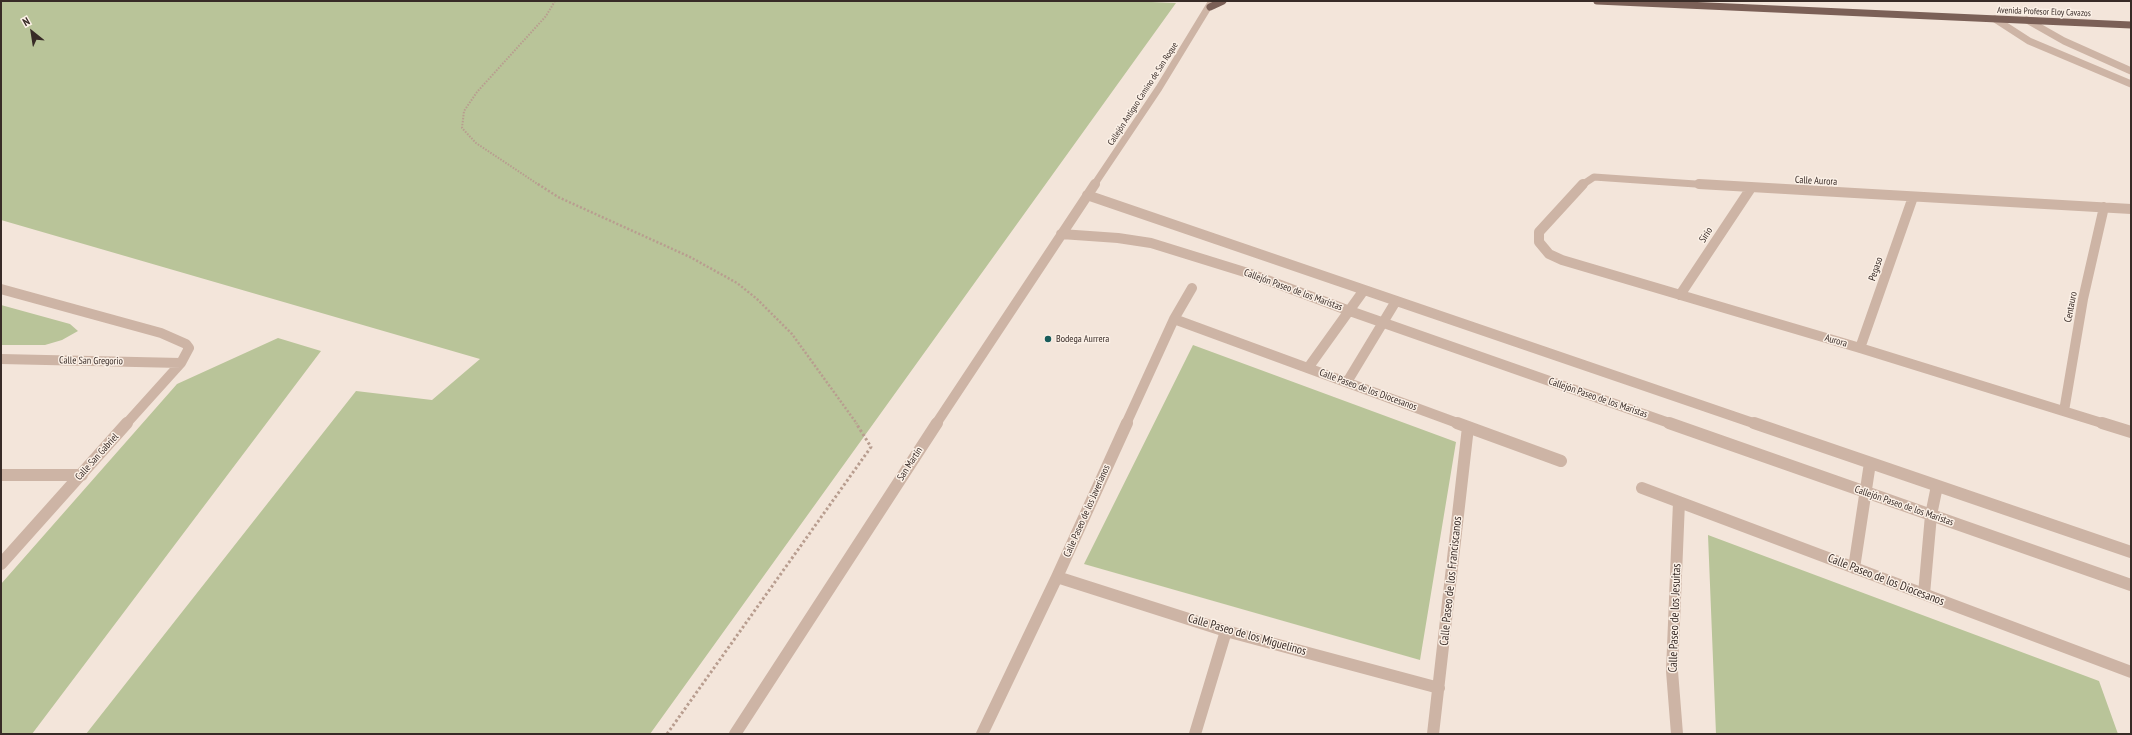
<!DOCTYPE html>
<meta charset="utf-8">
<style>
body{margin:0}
#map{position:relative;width:2132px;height:735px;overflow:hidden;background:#f3e5da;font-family:"PT Sans Narrow",sans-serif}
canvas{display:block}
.frame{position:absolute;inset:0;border:2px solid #382b27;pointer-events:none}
.north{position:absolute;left:12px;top:12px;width:40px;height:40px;-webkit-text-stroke:3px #fbf0e6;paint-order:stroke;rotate:330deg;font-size:11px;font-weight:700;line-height:16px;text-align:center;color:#382b27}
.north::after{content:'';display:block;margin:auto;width:14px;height:18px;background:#382b27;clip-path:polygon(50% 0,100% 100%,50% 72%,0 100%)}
</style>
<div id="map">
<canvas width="2132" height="735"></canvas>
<div class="frame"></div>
<div class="north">N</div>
</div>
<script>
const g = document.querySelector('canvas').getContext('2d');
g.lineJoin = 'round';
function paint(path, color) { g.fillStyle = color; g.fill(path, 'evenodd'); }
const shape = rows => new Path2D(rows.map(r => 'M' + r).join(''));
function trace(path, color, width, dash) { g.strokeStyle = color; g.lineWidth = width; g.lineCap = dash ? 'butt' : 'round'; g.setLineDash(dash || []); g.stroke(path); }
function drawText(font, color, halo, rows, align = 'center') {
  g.font = font + ' "PT Sans Narrow",sans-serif'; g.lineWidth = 3; g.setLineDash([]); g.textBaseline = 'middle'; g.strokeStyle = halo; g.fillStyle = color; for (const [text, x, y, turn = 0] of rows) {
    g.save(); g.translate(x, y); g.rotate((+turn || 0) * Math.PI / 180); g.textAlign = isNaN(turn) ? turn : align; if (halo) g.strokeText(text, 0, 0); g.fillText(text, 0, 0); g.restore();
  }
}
paint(shape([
 [1,1,1127,1,1176,3,650,734,86,734,356,391,432,400,480,359,1,220],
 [1,305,70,324,78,331,62,340,45,345,1,345],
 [278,338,321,351,32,734,1,734,1,584,177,384],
 [1193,345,1456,442,1420,660,1084,564],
 [1708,535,2099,681,2118,734,1716,734]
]), '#b9c499');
trace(shape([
 [539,185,476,143,462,128,464,111,477,92,546,16,555,1]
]), '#b89d8f', 2, [1.5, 1.5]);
trace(shape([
 [538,184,558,197,690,257,737,283,757,299,792,334,857,424]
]), '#b89d8f', 2.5, [2, 2]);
trace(shape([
 [667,734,871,447,856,423]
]), '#b89d8f', 3, [2.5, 2.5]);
trace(shape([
 [1995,19,2029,41,2131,84],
 [2027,20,2064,41,2131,71],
 [1094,185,1159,88,1212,1],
 [1582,185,1594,177,1710,185]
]), '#cdb4a5', 7);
trace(shape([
 [1583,184,1539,232,1539,242,1549,254,1562,260,1860,348,2105,424],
 [1699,184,2131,209],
 [1087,195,1756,424],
 [1061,234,1118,238,1151,243,1251,274,1347,310,1672,424],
 [1,289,161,333,186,344,189,348,181,363,126,424],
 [1680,295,1751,188],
 [1174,319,1460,424],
 [1860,348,1913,197],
 [1,359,181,363],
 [1308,368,1364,290],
 [1347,382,1396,301],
 [2064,411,2083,299,2104,207],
 [936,424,1095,184],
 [1126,424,1174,319,1192,288]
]), '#cdb4a5', 10);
trace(shape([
 [1457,423,1561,461],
 [1669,423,2131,585],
 [1754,423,2131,552],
 [2102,423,2131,432],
 [1,475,82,475],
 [1642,488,2131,672],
 [1,564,127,423],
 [1854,568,1870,463],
 [1057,577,1226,631,1439,688],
 [1924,594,1931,515,1937,486],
 [735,734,937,423],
 [982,734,1057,577,1127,423],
 [1195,734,1226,631],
 [1433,734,1468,427],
 [1677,734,1672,671,1679,502]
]), '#cdb4a5', 12);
trace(shape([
 [1597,1,2131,25],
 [1210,7,1223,1]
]), '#7b6057', 7);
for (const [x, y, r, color] of [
 [1048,339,4,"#195c5b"]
]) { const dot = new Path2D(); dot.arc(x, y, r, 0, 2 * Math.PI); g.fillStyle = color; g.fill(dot); trace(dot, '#fbf0e6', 1.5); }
drawText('9px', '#382b27', '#fbf0e6', [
 ["Avenida Profesor Eloy Cavazos",2044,12,2],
 ["Callejón Antiguo Camino de San Roque",1143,94,-57]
]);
drawText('10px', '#382b27', '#fbf0e6', [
 ["Calle Aurora",1816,181,3],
 ["Sirio",1706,235,-57],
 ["Pegaso",1876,269,-71],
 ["Callejón Paseo de los Marístas",1293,290,20],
 ["Centauro",2071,307,-79],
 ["Aurora",1836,341,16],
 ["Calle San Gregorio",91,361,1],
 ["Calle Paseo de los Diocesanos",1368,390,20],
 ["Callejón Paseo de los Marístas",1598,398,19],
 ["Calle San Gabriel",97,457,-48],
 ["San Martín",910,464,-57],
 ["Callejón Paseo de los Marístas",1904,506,19],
 ["Calle Paseo de los Javerianos",1087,511,-66]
]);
drawText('10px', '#382b27', '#fbf0e6', [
 ["Bodega Aurrera",1056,339]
], 'left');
drawText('12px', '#382b27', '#fbf0e6', [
 ["Calle Paseo de los Diocesanos",1886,580,21],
 ["Calle Paseo de los Franciscanos",1451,581,-84],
 ["Calle Paseo de los Jesuitas",1675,618,-88],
 ["Calle Paseo de los Miguelinos",1247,635,16]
]);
</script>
